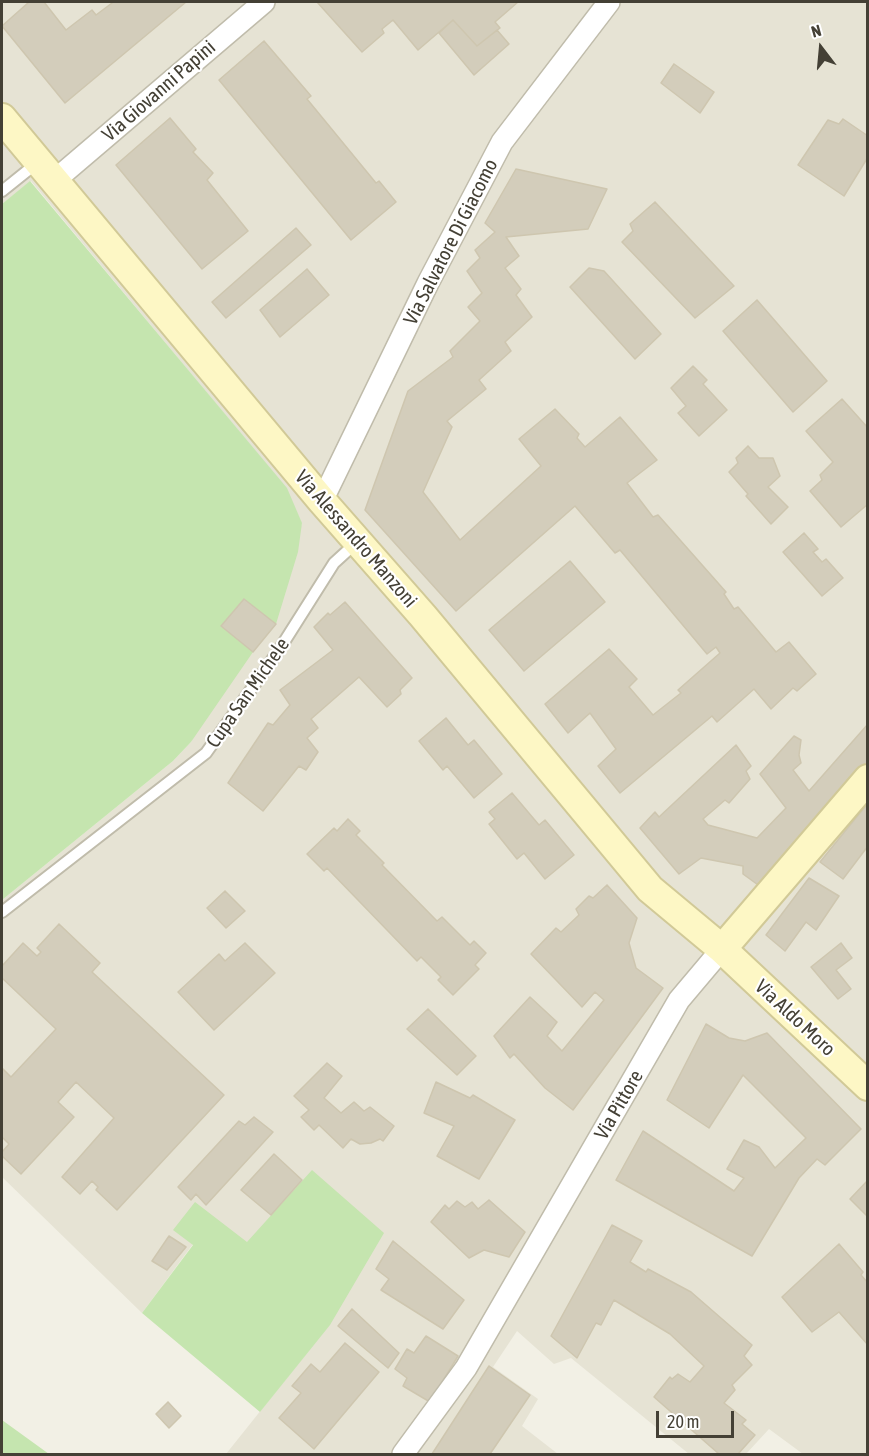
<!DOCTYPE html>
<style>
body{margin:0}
#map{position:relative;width:869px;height:1456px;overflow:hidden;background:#f2f0e5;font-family:"Asap Condensed",sans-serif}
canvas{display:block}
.frame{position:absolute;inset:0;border:3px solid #444035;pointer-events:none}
.north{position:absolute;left:791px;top:18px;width:60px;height:60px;-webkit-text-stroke:4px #fff;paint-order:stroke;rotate:344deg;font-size:16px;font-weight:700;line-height:24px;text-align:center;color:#444035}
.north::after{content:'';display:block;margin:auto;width:21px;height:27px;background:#444035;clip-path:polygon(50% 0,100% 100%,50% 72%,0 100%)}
.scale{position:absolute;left:656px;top:1411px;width:78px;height:27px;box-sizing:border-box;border:3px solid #444035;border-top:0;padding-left:8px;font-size:18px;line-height:21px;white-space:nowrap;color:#444035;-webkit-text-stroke:4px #fff;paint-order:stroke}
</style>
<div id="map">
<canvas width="869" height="1456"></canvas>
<div class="frame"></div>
<div class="north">N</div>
<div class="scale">20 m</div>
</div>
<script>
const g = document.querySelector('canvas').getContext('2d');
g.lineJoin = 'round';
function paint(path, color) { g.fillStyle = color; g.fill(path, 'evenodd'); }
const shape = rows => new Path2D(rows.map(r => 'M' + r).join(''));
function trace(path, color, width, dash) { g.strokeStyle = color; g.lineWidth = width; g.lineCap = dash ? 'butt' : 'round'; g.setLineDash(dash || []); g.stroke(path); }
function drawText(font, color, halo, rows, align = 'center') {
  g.font = font + ' "Asap Condensed",sans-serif'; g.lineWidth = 4.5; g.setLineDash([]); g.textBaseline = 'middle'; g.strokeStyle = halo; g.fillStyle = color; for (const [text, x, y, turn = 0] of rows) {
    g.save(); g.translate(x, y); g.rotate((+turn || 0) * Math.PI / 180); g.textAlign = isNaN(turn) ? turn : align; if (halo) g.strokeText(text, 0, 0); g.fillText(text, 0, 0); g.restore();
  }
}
paint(shape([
 [2,2,867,2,867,1454,803,1454,769,1429,746,1454,689,1454,571,1358,554,1364,517,1331,493,1367,538,1399,522,1426,558,1454,226,1454,329,1325,247,1242,193,1244,142,1313,2,1177,2,900,173,761,191,742,302,524,286,488,31,181,2,204]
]), '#e6e3d4');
paint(shape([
 [30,181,287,488,302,523,298,552,276,624,253,652,191,742,173,761,2,900,2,204],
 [312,1170,384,1233,330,1325,260,1412,142,1313,193,1245,173,1230,195,1202,247,1242],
 [2,1420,49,1454,2,1454]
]), '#c5e5af');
const building = shape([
 [29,2,44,2,66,30,92,10,96,15,112,3,111,2,186,2,65,103,2,26,29,2],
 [317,2,518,2,495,22,500,28,477,46,453,20,418,50,393,20,382,29,384,33,362,52,317,2],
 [453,20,477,46,497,30,509,44,474,75,439,33,453,20],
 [264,41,311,96,307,99,376,183,379,181,396,202,351,240,219,80,264,41],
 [674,64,714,92,700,113,661,83,674,64],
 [170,118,196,149,193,152,213,173,207,180,248,231,202,269,116,165,170,118],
 [843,119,868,136,868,157,844,196,798,165,828,120,839,124,843,119],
 [516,169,607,189,588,229,506,237,519,256,505,268,521,289,516,295,532,317,505,342,511,351,479,380,486,389,447,421,452,427,423,492,460,540,541,466,519,439,555,409,579,434,577,438,585,447,620,417,657,460,627,483,653,517,658,515,726,592,724,594,734,609,738,607,776,652,789,642,816,674,797,691,793,688,771,709,754,689,717,722,712,716,620,793,598,766,616,749,590,713,568,733,545,704,609,649,637,679,629,687,653,715,681,693,678,690,720,653,716,647,707,654,620,550,615,553,575,506,456,611,365,510,408,391,453,357,450,351,480,321,468,307,482,293,467,271,480,258,475,250,495,232,485,223,516,169],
 [655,202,734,286,695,318,622,242,633,231,630,224,655,202],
 [296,228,311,245,226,318,212,302,296,228],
 [589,268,604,271,661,334,635,359,570,287,589,268],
 [307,269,329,295,280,337,260,310,307,269],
 [757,300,827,381,793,412,723,331,757,300],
 [693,366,707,380,703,384,727,410,699,436,678,413,686,406,671,388,693,366],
 [842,399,868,428,868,504,841,527,810,491,822,480,820,475,833,462,806,431,842,399],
 [748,446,759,458,773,458,780,476,768,487,788,507,771,524,746,496,748,494,729,472,738,463,736,458,748,446],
 [804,533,818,549,813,552,822,562,826,559,843,578,822,596,783,552,804,533],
 [570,561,605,602,524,671,489,630,570,561],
 [244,599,276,624,253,652,221,626,244,599],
 [345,602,412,678,400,690,401,694,387,707,359,677,311,719,318,728,307,738,318,752,306,770,299,766,263,811,228,783,268,723,273,725,290,705,280,690,333,650,314,627,328,613,330,615,345,602],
 [446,718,468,745,474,740,502,774,474,798,447,766,443,770,419,741,446,718],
 [868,724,868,763,765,890,743,874,743,866,701,858,679,874,640,828,655,812,659,817,736,745,751,766,746,771,750,779,729,803,725,800,703,819,708,825,757,838,786,808,760,774,794,736,801,740,799,755,801,763,793,770,809,791,868,724],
 [512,793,539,825,545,820,574,855,545,879,524,853,517,859,489,824,495,819,489,812,512,793],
 [868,803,868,846,843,879,820,862,868,803],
 [348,819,360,831,356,835,384,863,382,865,437,921,442,917,470,945,474,941,486,953,475,965,479,969,453,995,438,980,441,977,421,957,417,961,327,868,324,871,307,854,334,828,337,831,348,819],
 [809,878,839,896,816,930,806,922,785,951,766,935,809,878],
 [607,885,637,918,629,943,636,968,663,988,573,1110,545,1088,514,1054,510,1058,494,1036,530,997,557,1022,547,1036,562,1051,604,1000,595,992,582,1007,531,954,556,928,561,932,579,915,576,909,589,896,593,898,607,885],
 [225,891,245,911,226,928,207,908,225,891],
 [59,924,100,963,92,972,224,1095,117,1210,96,1190,98,1187,92,1181,80,1194,62,1177,114,1118,76,1082,58,1102,74,1117,21,1174,2,1156,2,1152,9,1144,2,1137,2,1068,11,1077,56,1029,2,978,2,966,23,943,37,956,41,952,37,948,59,924],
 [245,943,275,973,214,1030,178,992,219,954,225,961,245,943],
 [841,943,852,958,836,970,851,989,838,999,811,967,841,943],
 [428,1009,476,1056,457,1075,407,1029,428,1009],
 [706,1024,729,1038,745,1041,767,1033,861,1129,825,1165,817,1159,799,1178,752,1256,616,1180,643,1131,734,1191,744,1178,727,1169,744,1140,759,1147,775,1168,806,1138,743,1075,709,1128,667,1100,706,1024],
 [327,1063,342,1076,324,1098,341,1113,354,1102,364,1111,370,1107,394,1126,383,1141,380,1139,371,1143,360,1144,351,1139,343,1148,319,1125,314,1130,301,1117,309,1110,294,1096,327,1063],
 [436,1082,470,1098,473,1095,515,1120,479,1179,437,1156,454,1126,424,1113,436,1082],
 [254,1117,273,1132,206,1205,196,1194,191,1200,178,1187,239,1121,245,1125,254,1117],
 [274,1154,302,1180,271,1215,241,1190,274,1154],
 [868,1180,868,1217,850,1199,868,1180],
 [489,1200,525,1232,509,1257,484,1250,469,1258,431,1222,445,1205,449,1209,457,1201,465,1207,472,1202,478,1209,489,1200],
 [612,1225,642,1241,630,1262,646,1272,648,1269,691,1292,752,1345,744,1356,752,1365,732,1385,735,1390,724,1403,746,1420,742,1424,755,1435,738,1454,719,1454,654,1397,670,1377,672,1379,678,1374,690,1382,704,1366,670,1334,614,1300,601,1325,596,1323,577,1358,551,1336,612,1225],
 [169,1236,186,1247,167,1270,152,1261,169,1236],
 [393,1241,464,1300,443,1329,381,1290,389,1279,376,1269,393,1241],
 [839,1244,863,1272,861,1275,868,1283,868,1345,839,1312,812,1332,782,1297,839,1244],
 [352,1309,399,1353,388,1368,338,1326,352,1309],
 [426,1336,458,1356,430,1402,403,1386,407,1378,395,1369,407,1349,414,1353,426,1336],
 [345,1343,379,1372,314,1449,279,1418,301,1393,292,1386,311,1364,320,1372,345,1343],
 [489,1366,530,1395,490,1454,432,1454,489,1366],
 [168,1402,181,1416,169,1428,156,1414,168,1402]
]);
paint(building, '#d3cdbb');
trace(building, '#cec6af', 1.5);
const lane = shape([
 [2,191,37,163],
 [2,912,206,753,279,650,334,563,357,542]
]);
const street = shape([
 [54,181,264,2],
 [322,501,428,283,502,142,609,2],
 [403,1454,466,1368,679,1000,722,949]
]);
const secondary = shape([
 [2,118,322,501,423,616,650,889,722,949,868,1086],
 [722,949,868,779]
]);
trace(lane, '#c0bcab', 14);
trace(street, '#c0bcab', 24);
trace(secondary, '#d1c997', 32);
trace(lane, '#fff', 10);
trace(street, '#fff', 21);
trace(secondary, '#fdf7c5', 28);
drawText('20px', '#444035', '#fff', [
 ["Via Giovanni Papini",159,91,-41],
 ["Via Salvatore Di Giacomo",451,242,-63],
 ["Via Alessandro Manzoni",356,539,49],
 ["Cupa San Michele",248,693,-55],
 ["Via Aldo Moro",795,1018,43],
 ["Via Pittore",619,1105,-60]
]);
</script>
